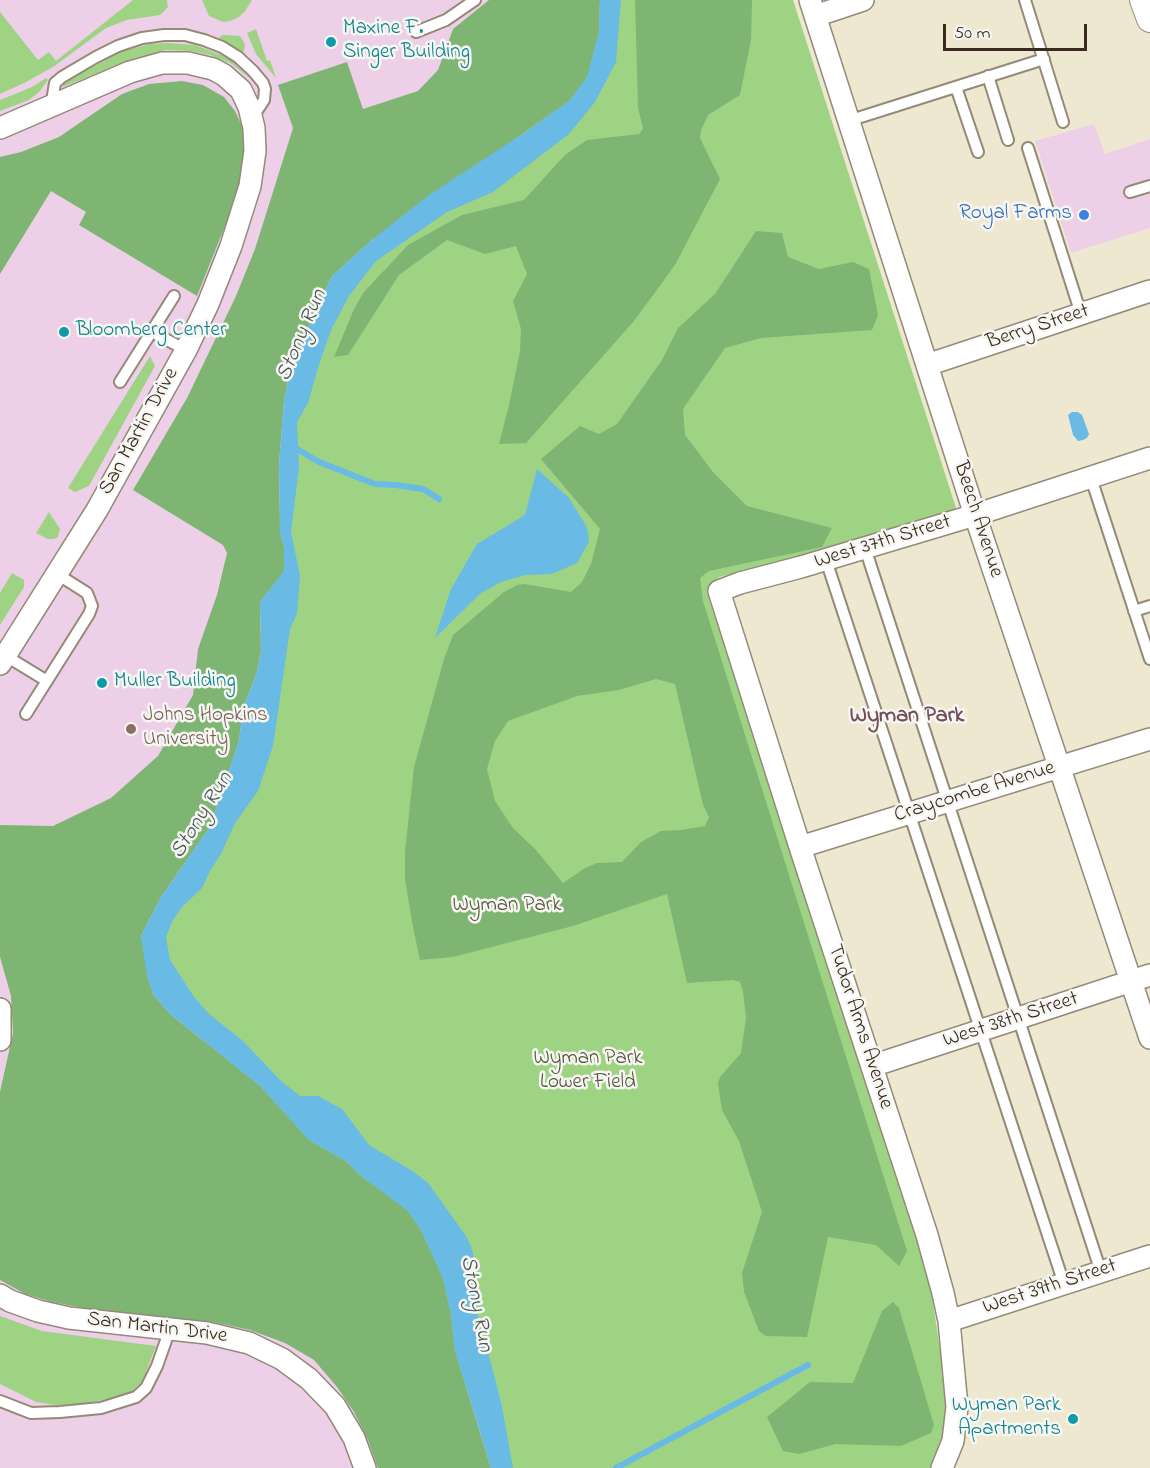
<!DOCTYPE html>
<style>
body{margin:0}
#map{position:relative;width:1150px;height:1468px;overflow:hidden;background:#efe8d1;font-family:"Indie Flower",sans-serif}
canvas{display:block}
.scale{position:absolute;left:943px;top:24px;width:144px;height:27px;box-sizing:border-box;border:3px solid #3b2a1e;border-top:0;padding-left:8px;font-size:18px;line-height:21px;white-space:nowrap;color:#3b2a1e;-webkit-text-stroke:4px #f6f6f2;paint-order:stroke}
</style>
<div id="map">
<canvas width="1150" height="1468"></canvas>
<div class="scale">50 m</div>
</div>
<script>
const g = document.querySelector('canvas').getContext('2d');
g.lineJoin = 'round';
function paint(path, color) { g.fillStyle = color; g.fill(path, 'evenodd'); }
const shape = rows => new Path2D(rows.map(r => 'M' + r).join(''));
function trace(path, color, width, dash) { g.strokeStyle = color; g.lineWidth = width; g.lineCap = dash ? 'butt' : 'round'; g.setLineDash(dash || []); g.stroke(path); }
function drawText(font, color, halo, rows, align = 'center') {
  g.font = font + ' "Indie Flower",sans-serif'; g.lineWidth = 5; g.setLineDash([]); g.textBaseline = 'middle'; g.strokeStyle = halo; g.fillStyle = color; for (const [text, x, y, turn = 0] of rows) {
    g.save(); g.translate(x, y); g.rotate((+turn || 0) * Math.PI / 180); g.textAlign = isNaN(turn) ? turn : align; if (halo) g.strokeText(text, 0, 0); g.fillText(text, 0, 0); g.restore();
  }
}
paint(shape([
 [0,0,609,0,237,1056,502,1468,0,1468],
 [1094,124,1105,154,1150,139,1150,228,1071,253,1035,141]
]), '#edd0e8');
paint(shape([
 [133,0,167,0,168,7,160,15,127,20,106,28,53,67,24,83,0,94,0,12,38,60,49,52,56,61],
 [202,0,252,0,245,11,239,17,230,21,223,22,209,16],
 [609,0,793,0,956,508,953,516,719,577,707,592,926,1266,931,1288,948,1407,941,1449,930,1468,502,1468,485,1412,182,1011,156,935,243,789,288,444,332,306],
 [256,29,267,61,270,60,276,78,256,54,247,33],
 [222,35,240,36,245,44,244,51,243,53,218,39],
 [168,43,195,45,229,58,252,80,232,64,210,55,191,51,166,50,122,63,63,87,64,83,120,52,150,44],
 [46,78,48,80,39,92,29,100,0,111,0,100,32,87],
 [150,356,155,366,89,486,75,492,68,488],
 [49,512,60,529,58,537,54,539,48,539,36,533],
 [12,573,24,580,24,587,0,625,0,593],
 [0,1316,42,1331,156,1346,142,1382,128,1394,93,1402,62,1406,36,1402,0,1384]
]), '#9fd384');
paint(shape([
 [489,0,600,0,599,31,587,78,569,101,373,239,332,276,291,364,284,402,279,464,280,532,284,548,284,571,260,602,261,650,257,672,243,709,239,741,210,827,161,897,141,936,153,994,170,1014,260,1086,309,1140,347,1162,361,1176,407,1210,420,1228,443,1278,451,1315,455,1351,491,1468,378,1468,368,1440,354,1412,337,1387,314,1360,285,1343,250,1330,213,1322,183,1319,147,1320,52,1302,25,1294,0,1280,0,1092,13,1033,11,996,0,957,0,825,53,826,111,798,158,756,193,695,198,649,217,595,227,553,223,545,133,490,187,398,236,296,255,249,293,128,278,85,347,62,363,109,418,91,438,70,453,29],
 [635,0,752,0,751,40,740,95,708,115,701,130,700,138,720,179,675,265,634,321,526,443,499,444,509,405,520,351,521,329,513,301,527,274,516,246,485,254,447,240,399,275,348,355,334,357,354,309,363,293,408,245,462,215,524,200,565,155,587,140,639,134,643,129,638,107],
 [182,81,203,85,224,97,235,111,243,128,244,153,237,196,197,296,79,225,86,212,51,191,0,274,0,157,21,152,59,137,122,94,149,84],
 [756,231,782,233,788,257,819,269,853,262,869,269,878,315,872,330,761,338,725,348,683,409,685,435,713,472,747,506,832,528,822,547,709,571,700,578,703,601,907,1251,899,1266,876,1245,828,1237,807,1337,766,1336,759,1331,744,1292,742,1273,762,1212,739,1141,722,1110,718,1084,720,1077,741,1053,746,1018,743,992,740,982,733,980,687,983,667,894,573,926,453,957,420,960,412,922,405,879,405,852,414,767,444,659,453,635,504,592,517,585,525,584,571,592,582,582,591,564,600,529,541,459,580,426,599,434,617,424,662,360,678,328,715,294],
 [656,679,675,684,703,805,709,817,705,826,681,830,661,831,641,842,622,862,597,863,585,868,563,883,536,850,513,828,495,801,487,769,495,741,508,721,577,696,619,690],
 [893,1302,899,1308,934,1425,931,1433,901,1446,836,1444,799,1454,783,1451,767,1417,810,1382,853,1383,882,1311]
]), '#7fb572');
paint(shape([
 [600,0,621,0,616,62,595,102,569,134,493,192,447,212,376,261,349,296,331,330,318,368,308,403,297,422,299,467,291,532,300,576,297,614,290,629,273,746,258,791,235,823,221,854,211,869,202,888,181,908,172,922,166,937,170,960,194,997,209,1014,243,1041,280,1080,300,1096,318,1096,342,1109,369,1145,414,1172,428,1183,466,1236,472,1249,477,1276,477,1307,480,1332,489,1356,501,1402,513,1468,491,1468,455,1351,451,1315,443,1278,420,1228,407,1210,361,1176,347,1162,309,1140,260,1086,170,1014,153,994,147,977,141,936,161,897,210,827,239,741,243,709,257,672,261,650,260,602,284,571,284,548,280,532,279,464,284,402,291,364,332,276,373,239,429,195,524,133,569,101,587,77,599,31],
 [1072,412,1078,412,1082,415,1089,434,1087,438,1083,440,1078,441,1073,435,1068,415],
 [537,469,569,498,587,527,589,542,577,563,552,574,525,575,501,582,481,593,435,638,451,589,477,544,525,515]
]), '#69bae4');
trace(shape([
 [292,446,319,462,375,484,396,485,423,489,439,499],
 [616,1468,808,1365]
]), '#69bae4', 6);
const service = shape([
 [1025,0,1063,122],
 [416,32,446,20,475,0],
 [988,76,1008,140],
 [956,87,978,152],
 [51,107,55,83,62,77,96,57,118,46,142,38,164,35,185,35,204,40,222,47,238,57,253,71,263,83,265,89,264,100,252,118],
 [848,121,1044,59],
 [1028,148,1081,314],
 [1130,192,1150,186],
 [152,332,186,350],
 [120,382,174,296],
 [1091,478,1150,659],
 [865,548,1101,1272],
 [826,560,1064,1284],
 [1134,611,1150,606],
 [6,656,47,681],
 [26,714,89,614,92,606,87,593,57,574],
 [0,1401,31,1413,60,1412,101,1408,136,1397,146,1388,157,1366,170,1329]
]);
const minor = shape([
 [810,0,975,515,1150,1038],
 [815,16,863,0],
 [0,128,130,72,162,63,188,63,213,69,224,75,241,90,249,107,254,128,255,151,250,186,231,246,208,304,186,350,97,510,0,664],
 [927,365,1150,291],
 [800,847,1150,739],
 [0,1009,0,1040],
 [872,1066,1150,975],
 [0,1295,10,1301,38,1311,69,1318,207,1333,249,1343,282,1359,309,1379,335,1406,354,1438,365,1468],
 [949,1321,1150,1256],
 [942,1468,953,1441,957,1407,949,1321,943,1293,927,1235,800,847,719,591,740,583,801,567,975,515,1150,458]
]);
const tertiary = shape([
 [1143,0,1150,19]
]);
trace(service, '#958978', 14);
trace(minor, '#958978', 24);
trace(tertiary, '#958978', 28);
trace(service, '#fff', 10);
trace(minor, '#fff', 21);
trace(tertiary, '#fff', 26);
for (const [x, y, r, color] of [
 [331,42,6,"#0f9aa8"],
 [1084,215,6,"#3f7fe0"],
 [64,332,6,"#0f9aa8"],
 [102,683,6,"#0f9aa8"],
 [131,729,6,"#8d6e63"],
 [1073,1419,6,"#0f9aa8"]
]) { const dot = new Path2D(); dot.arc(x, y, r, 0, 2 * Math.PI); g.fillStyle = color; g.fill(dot); trace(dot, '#f6f6f2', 2); }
drawText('21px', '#0d838f', '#f6f6f2', [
 ["Maxine F.",343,30],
 ["Singer Building",343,54],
 ["Bloomberg Center",76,332],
 ["Muller Building",114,683],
 ["Wyman Park",1061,1407,"right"],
 ["Apartments",1061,1431,"right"]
], 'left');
drawText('21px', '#366cbe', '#f6f6f2', [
 ["Royal Farms",1072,215]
], 'right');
drawText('21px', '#3b2a1e', '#f6f6f2', [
 ["Berry Street",1038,328,-18],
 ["San Martin Drive",140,432,-61],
 ["Beech Avenue",977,520,72],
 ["West 37th Street",883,543,-17],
 ["Craycombe Avenue",975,793,-17],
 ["West 38th Street",1011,1021,-18],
 ["Tudor Arms Avenue",859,1027,72],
 ["West 39th Street",1050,1288,-18],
 ["San Martin Drive",157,1329,7]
]);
drawText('21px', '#785e54', '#f6f6f2', [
 ["Johns Hopkins",143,717],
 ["University",143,741]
], 'left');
drawText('21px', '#545438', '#f6f6f2', [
 ["Wyman Park",507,907],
 ["Wyman Park",588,1060],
 ["Lower Field",588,1084]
]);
drawText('italic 22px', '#495559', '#f6f6f2', [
 ["Stony Run",303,336,-67],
 ["Stony Run",203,816,-58],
 ["Stony Run",475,1304,79]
]);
drawText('bold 22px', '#724e59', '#f6f6f2', [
 ["Wyman Park",907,717]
]);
</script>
